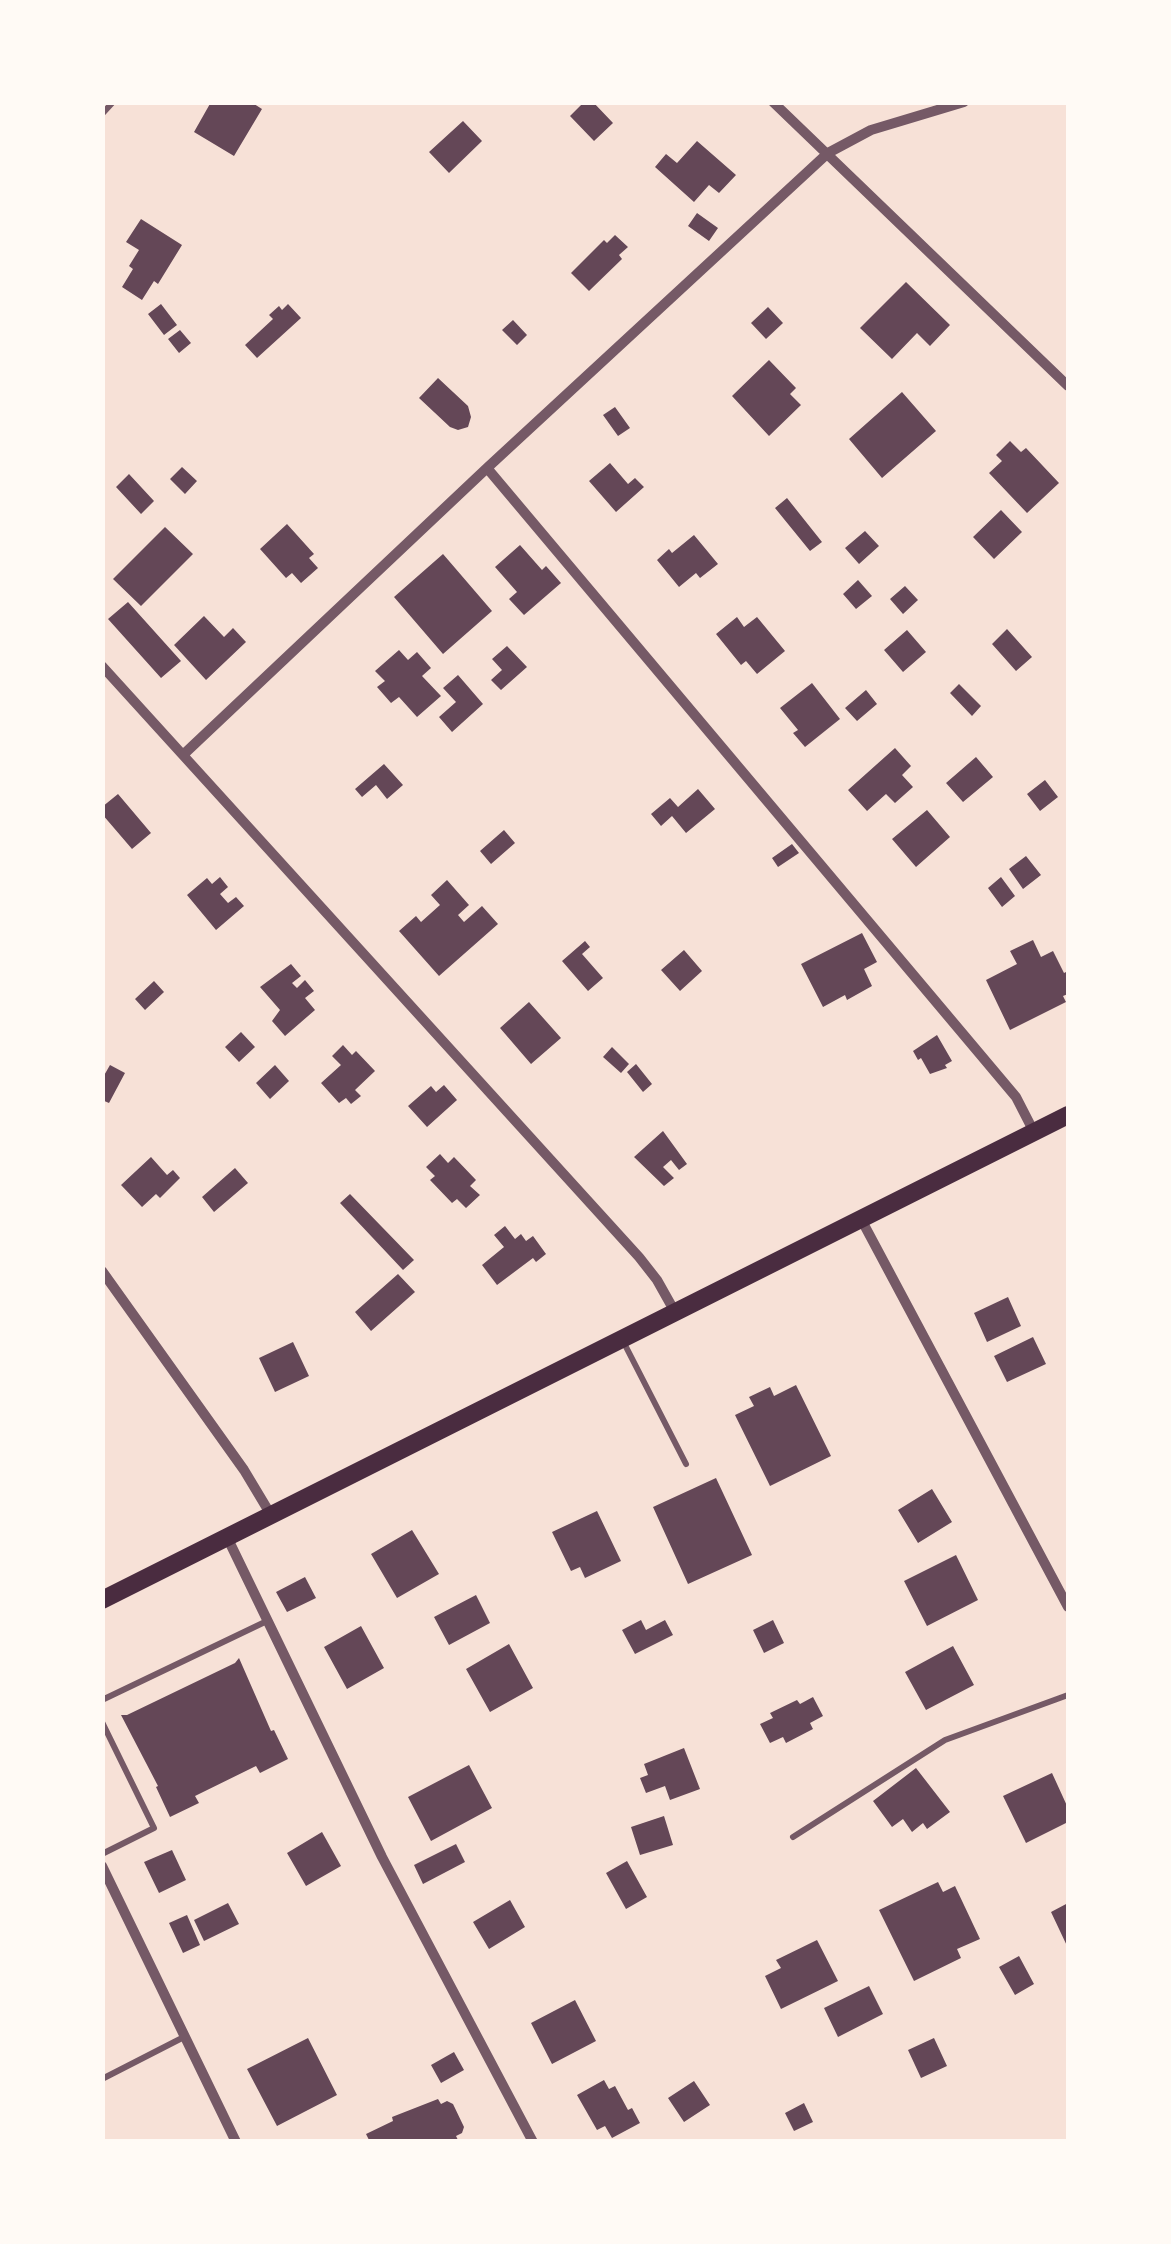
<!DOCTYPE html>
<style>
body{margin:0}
#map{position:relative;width:1171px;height:2244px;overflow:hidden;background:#f7e1d7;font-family:"Work Sans",sans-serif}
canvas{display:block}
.frame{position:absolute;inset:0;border:105px solid #fffaf5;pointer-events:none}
</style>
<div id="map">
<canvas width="1171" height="2244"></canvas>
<div class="frame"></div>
</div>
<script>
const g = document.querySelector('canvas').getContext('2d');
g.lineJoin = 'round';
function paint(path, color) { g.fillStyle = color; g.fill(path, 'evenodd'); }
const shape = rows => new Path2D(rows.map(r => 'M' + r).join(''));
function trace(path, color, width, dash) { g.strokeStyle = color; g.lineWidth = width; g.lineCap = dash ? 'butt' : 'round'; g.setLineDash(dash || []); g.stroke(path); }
paint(shape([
 [211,102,251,102,262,109,234,156,194,132],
 [584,102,593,102,613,123,594,141,570,116],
 [463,121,482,141,449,173,429,152],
 [697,141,736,175,719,193,709,185,694,202,655,167,666,154,677,163],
 [697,213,718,228,709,241,688,226],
 [141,219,182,245,158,284,154,281,142,300,122,287,133,269,129,266,139,250,126,242],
 [615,235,628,247,619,255,622,259,589,291,571,273,604,240,607,243],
 [906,282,950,325,930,346,917,333,892,359,860,328],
 [161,304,177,325,164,335,148,314],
 [288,304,301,318,257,358,245,345,273,319,269,315,279,306,282,310],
 [768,307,783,323,766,339,751,323],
 [513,320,527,335,517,345,502,330],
 [180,330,191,343,179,353,168,339],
 [769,360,796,388,790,394,801,405,769,436,732,396],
 [438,378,468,406,471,417,468,427,458,430,450,427,419,398],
 [902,392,936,431,882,478,849,439],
 [615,407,630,428,618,436,603,415],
 [1010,441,1021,452,1026,448,1059,483,1027,513,989,473,1002,461,996,455],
 [610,463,628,484,635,478,644,487,616,512,589,481],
 [182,467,197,481,185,494,170,479],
 [129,474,154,501,141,514,116,487],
 [787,498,822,542,810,551,775,508],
 [1001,510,1022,532,994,559,973,537],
 [287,524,314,554,309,558,318,568,301,583,292,573,286,578,260,549],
 [165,527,193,554,141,606,113,579],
 [865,531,879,546,859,564,845,548],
 [694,535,718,564,700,578,696,573,679,587,657,560,669,549,672,553],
 [520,545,542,570,546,566,561,583,524,615,509,599,517,592,495,567],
 [443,554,492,611,443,654,394,597],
 [858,580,872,596,856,609,843,594],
 [905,586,918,600,903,614,890,599],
 [128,602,181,661,161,678,108,619],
 [204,616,224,637,233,628,246,642,206,680,174,645],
 [737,617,744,627,757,617,785,651,757,674,746,661,741,665,716,634],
 [1007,629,1032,657,1016,671,992,644],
 [907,630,926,652,903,672,884,650],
 [507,646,527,667,501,690,491,680,502,670,492,659],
 [399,650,408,660,417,652,431,668,422,676,441,696,417,717,399,697,391,703,377,687,385,681,375,671],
 [458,675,483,704,452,732,439,717,456,702,443,688],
 [812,683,840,719,805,747,793,733,798,730,780,708],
 [959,684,981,706,972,716,950,693],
 [866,690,877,704,857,721,845,708],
 [895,748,911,766,902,775,913,787,895,803,886,794,867,811,848,790],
 [976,757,993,777,963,802,946,783],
 [384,764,403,785,387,799,376,785,362,797,355,789],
 [1045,780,1058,797,1040,811,1027,794],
 [698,789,715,809,686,833,672,816,661,826,651,814,670,798,678,807],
 [118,794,151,833,132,849,102,814,102,807],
 [927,810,950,837,916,867,892,839],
 [504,830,515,843,491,864,480,851],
 [792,844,799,853,778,867,772,858],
 [1026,856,1041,875,1023,889,1009,869],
 [220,877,228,887,220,894,228,903,236,897,244,906,216,930,187,895,207,878,212,884],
 [1001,877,1015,896,1002,907,988,888],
 [447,880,469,905,458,915,464,922,482,906,498,924,439,976,399,931,416,916,421,922,440,905,431,895],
 [862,933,877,962,864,969,872,986,847,1000,845,995,823,1007,801,964],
 [1033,940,1041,957,1053,951,1064,973,1068,971,1068,994,1063,996,1066,1002,1010,1030,986,980,1017,964,1010,951],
 [585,941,590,947,582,954,603,978,588,991,562,961],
 [684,950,702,971,680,991,661,970],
 [291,964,301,976,292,983,297,988,305,980,314,991,305,998,315,1010,285,1036,272,1021,280,1010,260,987],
 [154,981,164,992,145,1010,135,999],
 [529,1002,561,1038,531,1064,500,1028],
 [241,1032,255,1047,239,1062,225,1047],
 [937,1035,952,1061,945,1065,947,1068,930,1074,921,1058,918,1060,913,1051],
 [343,1045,352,1055,356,1051,375,1071,355,1090,361,1096,351,1104,346,1098,339,1103,321,1083,341,1065,332,1056],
 [612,1047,629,1064,621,1073,603,1057],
 [636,1064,652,1084,643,1092,627,1072],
 [110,1065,125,1073,109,1103,102,1100,102,1079],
 [275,1065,289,1081,270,1099,256,1083],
 [444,1085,457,1100,427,1127,408,1106,431,1086,436,1092],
 [663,1131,687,1164,679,1170,671,1160,663,1167,674,1178,664,1186,634,1157],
 [440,1154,448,1163,454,1157,476,1180,470,1186,480,1195,466,1208,457,1199,452,1203,430,1180,435,1176,426,1167],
 [151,1157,167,1175,173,1170,180,1178,160,1198,156,1194,142,1207,121,1185],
 [235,1168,248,1183,214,1212,202,1197],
 [350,1194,414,1260,403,1270,340,1203],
 [505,1226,515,1239,521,1234,526,1241,533,1236,546,1254,536,1262,533,1258,497,1285,482,1265,504,1247,494,1235],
 [398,1274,415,1292,371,1331,355,1312],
 [1008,1297,1021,1326,987,1342,974,1313],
 [1033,1337,1046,1364,1007,1382,994,1356],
 [293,1342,309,1376,275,1392,259,1358],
 [796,1385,831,1456,770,1486,735,1415,754,1406,749,1397,770,1387,774,1396],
 [716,1478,752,1555,688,1584,653,1507],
 [932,1489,952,1522,918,1543,898,1510],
 [597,1511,621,1561,585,1578,580,1567,571,1571,552,1532],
 [412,1530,439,1574,397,1598,371,1554],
 [956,1555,978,1600,927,1626,904,1581],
 [305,1577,316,1598,287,1612,276,1592],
 [476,1595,490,1623,449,1645,434,1617],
 [641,1620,646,1630,665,1620,673,1635,635,1654,622,1630],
 [773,1620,784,1643,764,1653,753,1630],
 [361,1626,384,1668,347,1689,324,1647],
 [509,1644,533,1688,490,1712,466,1669],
 [953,1646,974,1685,926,1710,905,1672],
 [239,1658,271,1731,274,1730,288,1759,260,1773,256,1766,195,1796,199,1803,170,1817,156,1787,158,1786,121,1715,127,1715,235,1663],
 [813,1697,823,1716,810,1723,813,1729,786,1743,783,1737,770,1743,760,1724,773,1718,770,1713,797,1700,800,1704],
 [684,1748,700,1789,670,1800,665,1786,646,1793,640,1778,648,1775,644,1764],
 [469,1765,492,1808,431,1841,408,1797],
 [916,1768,950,1812,927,1829,923,1823,912,1832,903,1819,892,1827,873,1801],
 [1052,1773,1068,1808,1068,1822,1026,1843,1003,1796],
 [664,1816,673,1845,640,1855,631,1827],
 [322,1832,341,1866,306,1886,287,1853],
 [456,1844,465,1862,423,1884,414,1865],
 [172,1850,186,1880,159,1893,144,1862],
 [627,1861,647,1897,626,1909,606,1873],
 [938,1882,943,1892,955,1886,980,1939,957,1949,961,1958,914,1981,879,1910],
 [510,1900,525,1927,489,1949,473,1922],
 [228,1903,239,1924,204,1941,194,1920],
 [1068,1903,1068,1948,1051,1912],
 [187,1915,200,1945,183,1953,169,1923],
 [817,1940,838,1981,781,2009,765,1976,781,1968,776,1960],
 [1019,1956,1034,1984,1015,1995,999,1967],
 [869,1986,883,2014,838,2037,824,2008],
 [575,2000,596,2041,552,2064,531,2023],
 [308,2038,337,2095,277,2126,247,2069],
 [934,2038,947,2066,921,2078,908,2050],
 [454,2052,464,2070,441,2083,431,2065],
 [604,2080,609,2089,615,2086,628,2110,632,2108,640,2123,612,2138,605,2126,597,2130,577,2095],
 [694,2081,710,2105,684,2122,668,2098],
 [438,2099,441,2104,447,2101,453,2104,464,2127,462,2133,456,2136,459,2142,370,2142,366,2134,393,2121,392,2117],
 [804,2103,813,2122,794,2131,785,2113]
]), '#644757');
trace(shape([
 [102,114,113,102],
 [623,1341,686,1464],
 [102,1700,267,1621],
 [102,1722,154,1828,102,1854],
 [793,1837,945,1740,1068,1695],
 [102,2079,184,2037]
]), '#755966', 6);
trace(shape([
 [773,102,1068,386],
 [487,468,1016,1097,1034,1132],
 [102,666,639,1257,657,1280,675,1312],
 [184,754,487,468,828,153,871,130,964,102],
 [861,1219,1068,1607],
 [102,1271,244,1470,271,1515],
 [227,1537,382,1857,533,2142],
 [102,1866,236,2142]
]), '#755966', 10);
trace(shape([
 [102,1600,1068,1115]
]), '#4a2c40', 18);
</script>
